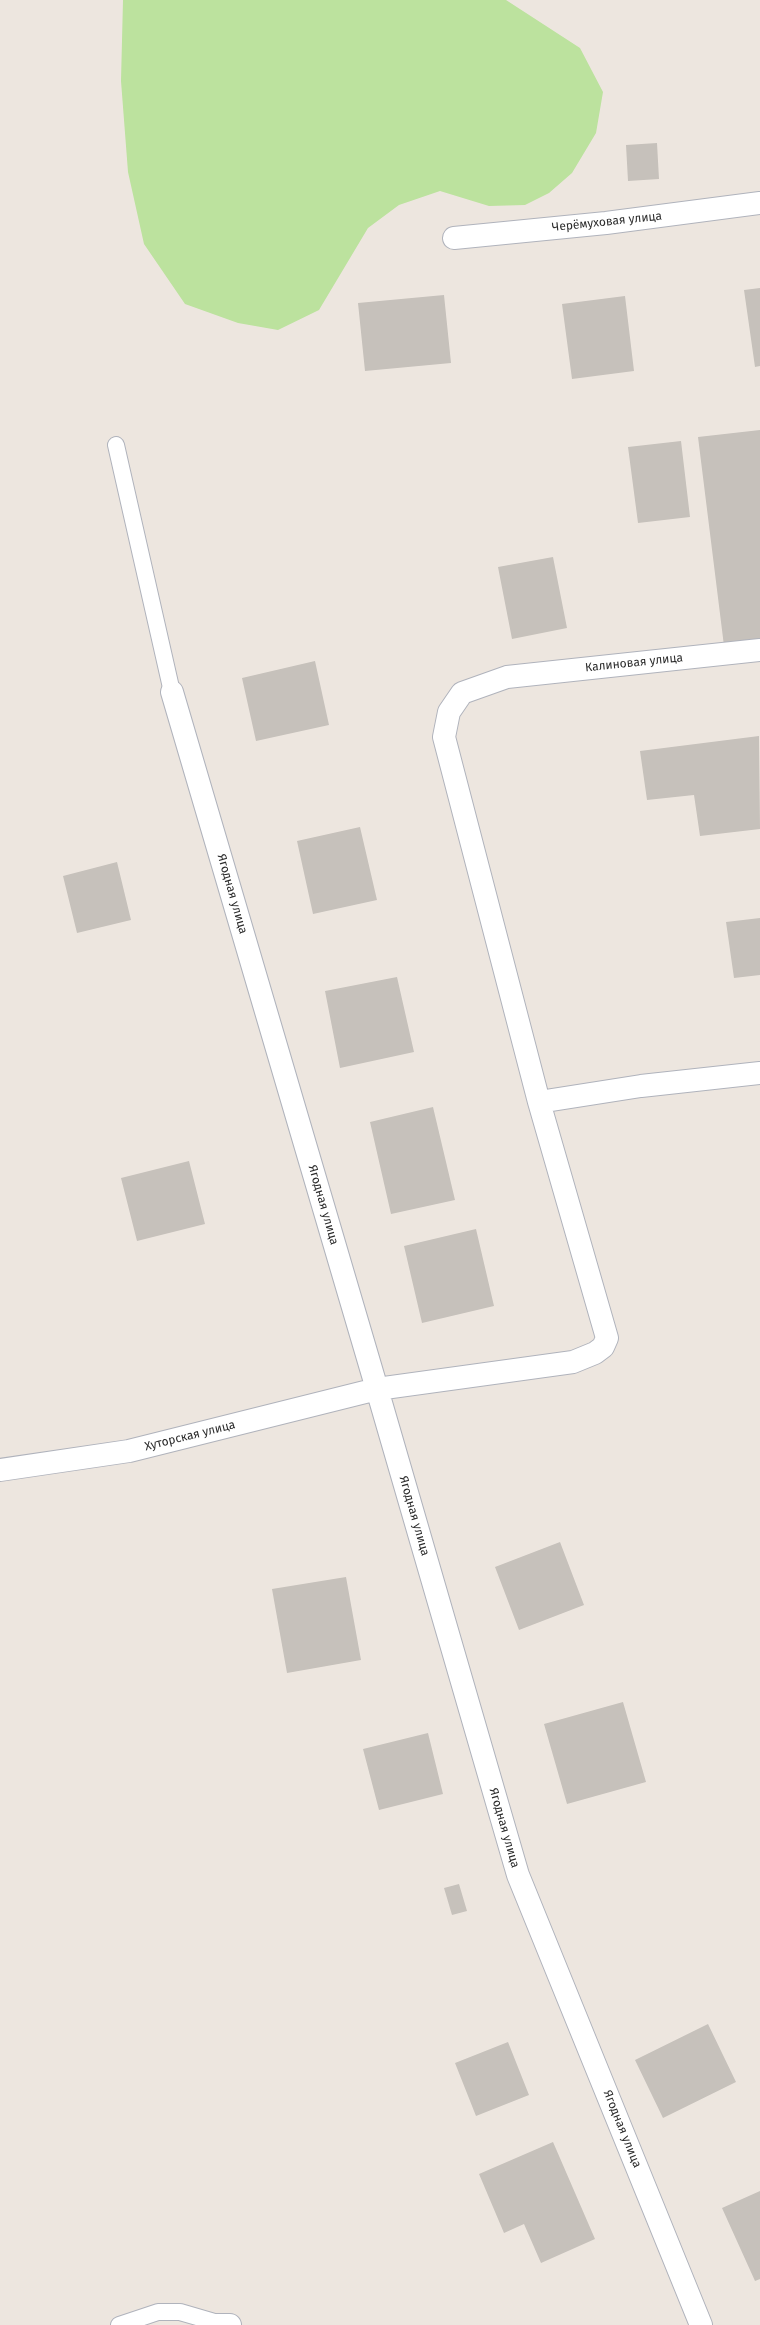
<!DOCTYPE html>
<meta charset="utf-8">
<style>
body{margin:0}
canvas{display:block;background:#ede6df}
</style>
<canvas width="760" height="2325"></canvas>
<script>
const g = document.querySelector('canvas').getContext('2d');
g.lineJoin = 'round';
function paint(path, color) { g.fillStyle = color; g.fill(path, 'evenodd'); }
const shape = rows => new Path2D(rows.map(r => 'M' + r).join(''));
function trace(path, color, width, dash) { g.strokeStyle = color; g.lineWidth = width; g.lineCap = dash ? 'butt' : 'round'; g.setLineDash(dash || []); g.stroke(path); }
function drawText(font, color, halo, rows, align = 'center') {
  g.font = font + ' "Fira Sans",sans-serif'; g.lineWidth = 3.5; g.setLineDash([]); g.textBaseline = 'middle'; g.strokeStyle = halo; g.fillStyle = color; for (const [text, x, y, turn = 0] of rows) {
    g.save(); g.translate(x, y); g.rotate((+turn || 0) * Math.PI / 180); g.textAlign = isNaN(turn) ? turn : align; if (halo) g.strokeText(text, 0, 0); g.fillText(text, 0, 0); g.restore();
  }
}
paint(shape([
 [123,0,506,0,580,48,603,92,596,133,572,173,549,193,525,205,489,206,440,191,399,205,368,228,319,310,278,330,238,323,185,304,144,244,128,172,121,81]
]), '#bce29e');
paint(shape([
 [657,143,659,179,628,181,626,145],
 [760,288,760,366,755,367,744,290],
 [444,295,451,363,365,371,358,303],
 [625,296,634,371,572,379,562,304],
 [760,430,760,642,724,646,698,437],
 [681,441,690,517,638,523,628,447],
 [553,557,567,628,512,639,498,567],
 [315,661,329,725,256,741,242,678],
 [759,736,760,829,700,836,694,795,647,800,640,751],
 [360,827,377,900,313,914,297,841],
 [117,862,131,920,77,933,63,876],
 [760,918,760,975,734,978,726,922],
 [397,977,414,1052,340,1068,325,991],
 [433,1107,455,1200,391,1214,370,1122],
 [189,1161,205,1224,137,1241,121,1178],
 [476,1229,494,1306,422,1323,404,1246],
 [560,1542,584,1605,519,1630,495,1567],
 [346,1577,361,1660,287,1673,272,1589],
 [623,1702,646,1782,567,1804,544,1724],
 [428,1733,443,1794,379,1810,363,1749],
 [459,1884,467,1911,452,1915,444,1888],
 [708,2024,736,2082,663,2118,635,2060],
 [508,2042,529,2095,476,2116,455,2063],
 [553,2142,595,2239,541,2263,524,2224,504,2233,479,2174],
 [760,2191,760,2279,755,2281,722,2208]
]), '#c6c1bb');
const service = shape([
 [116,445,172,692],
 [119,2325,158,2312,180,2312,221,2324]
]);
const minor = shape([
 [454,238,606,223,760,203],
 [172,692,377,1389,518,1875,701,2325],
 [539,1102,444,737,449,712,462,693,507,677,760,650],
 [0,1470,129,1451,377,1389,573,1362,595,1353,603,1347,607,1338,539,1102,641,1086,760,1073],
 [217,2325,230,2325]
]);
trace(service, '#b0b3bc', 18);
trace(minor, '#b0b3bc', 24);
trace(service, '#fff', 16);
trace(minor, '#fff', 22);
drawText('12px', '#2c2c2c', '#fff', [
 ["Черёмуховая улица",607,222,-6],
 ["Калиновая улица",634,663,-6],
 ["Ягодная улица",232,894,74],
 ["Ягодная улица",323,1205,74],
 ["Хуторская улица",190,1436,-14],
 ["Ягодная улица",414,1516,74],
 ["Ягодная улица",504,1828,74],
 ["Ягодная улица",622,2129,68]
]);
</script>
